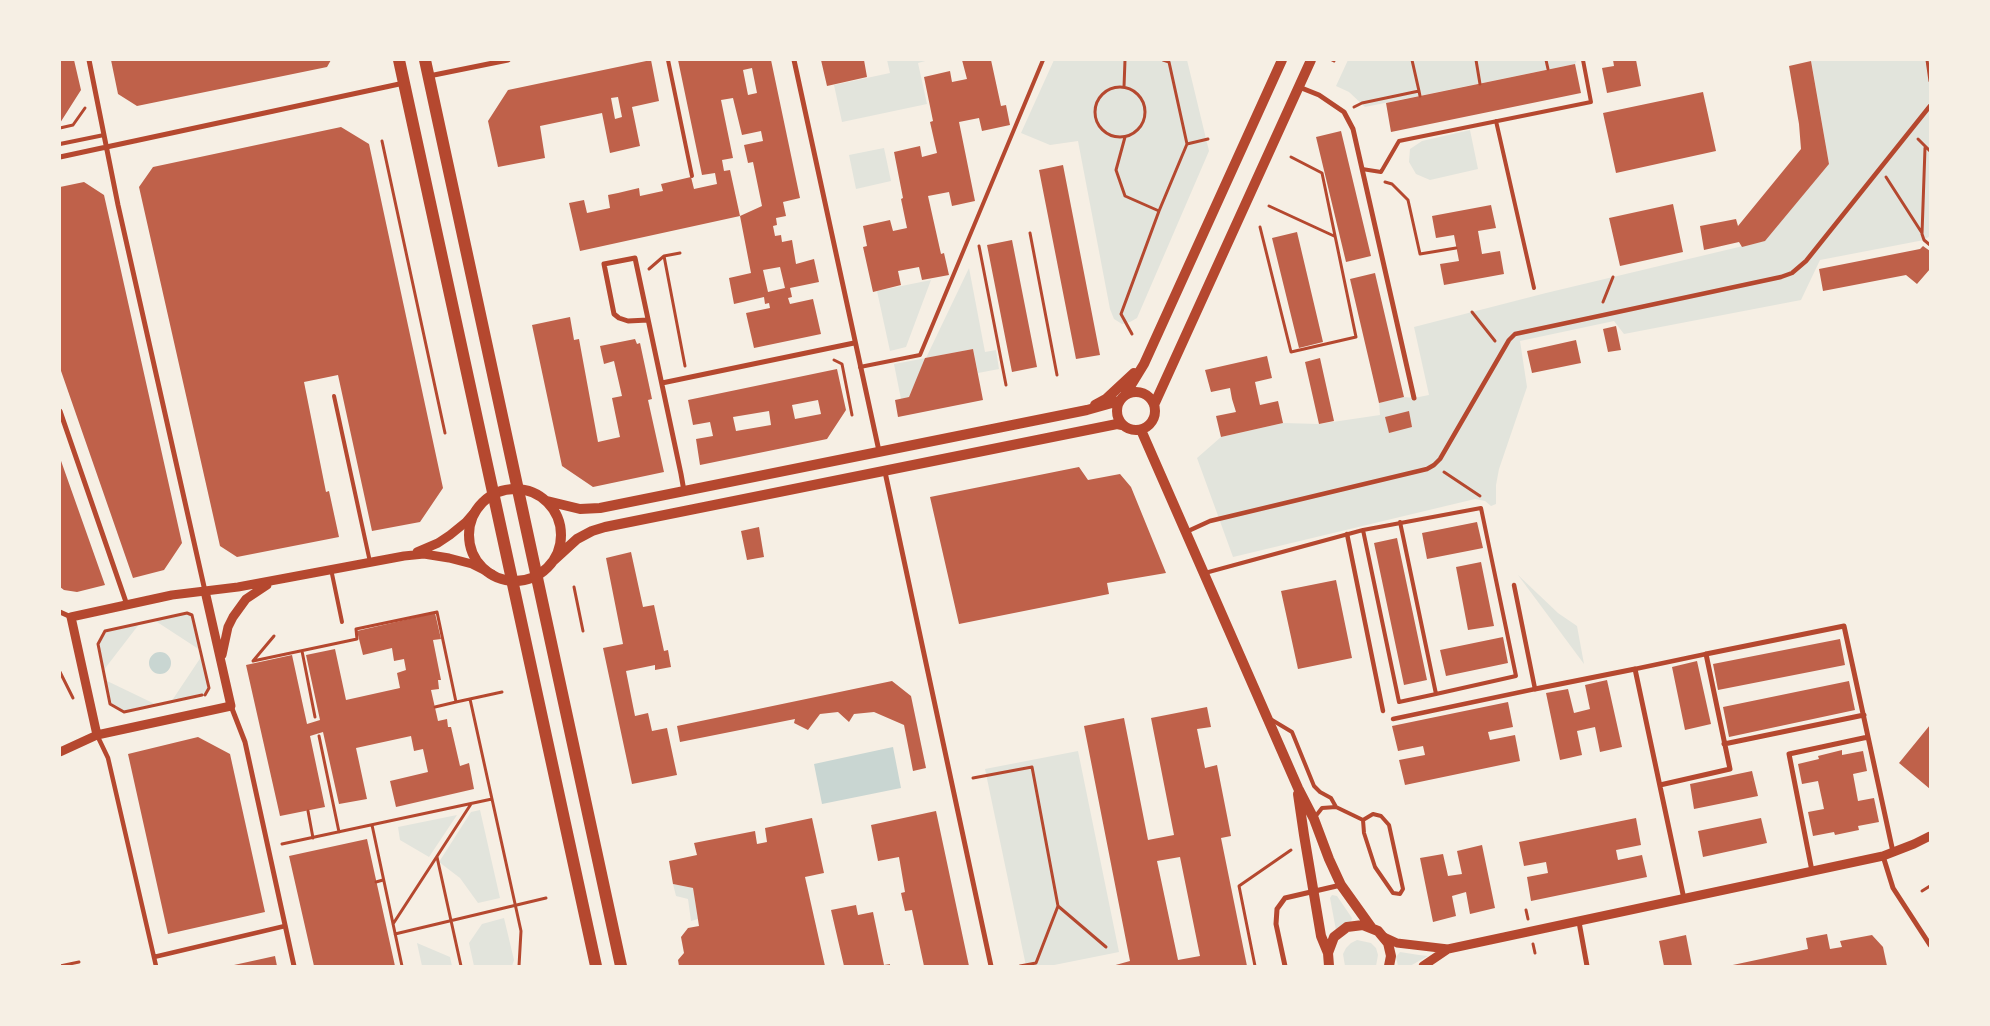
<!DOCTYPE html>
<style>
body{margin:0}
#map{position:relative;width:1990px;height:1026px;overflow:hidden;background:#f6efe4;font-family:"DM Sans",sans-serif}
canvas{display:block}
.frame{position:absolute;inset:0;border:61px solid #f6efe4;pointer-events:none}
</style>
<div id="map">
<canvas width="1990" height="1026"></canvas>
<div class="frame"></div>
</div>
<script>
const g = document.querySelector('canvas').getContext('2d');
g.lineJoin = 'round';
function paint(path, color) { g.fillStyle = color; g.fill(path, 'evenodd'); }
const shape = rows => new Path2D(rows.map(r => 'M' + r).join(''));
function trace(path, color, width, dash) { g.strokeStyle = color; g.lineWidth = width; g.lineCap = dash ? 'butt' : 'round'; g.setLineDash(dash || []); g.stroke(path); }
paint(shape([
 [887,60,929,60,918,63,927,104,842,122,834,85,890,73],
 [1054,60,1187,60,1209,151,1137,318,1130,322,1122,324,1114,319,1110,309,1078,141,1050,145,1021,133],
 [1348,60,1577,60,1575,64,1365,107,1349,92,1336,86],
 [1811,60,1930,60,1930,236,1924,240,1820,260,1801,300,1624,334,1614,321,1520,341,1527,387,1499,469,1496,485,1496,504,1491,506,1485,501,1475,499,1233,557,1197,458,1221,437,1283,423,1319,424,1380,415,1379,403,1404,397,1414,398,1429,395,1414,327,1546,293,1764,241,1829,164],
 [1470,130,1478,169,1430,180,1416,174,1409,162,1410,149,1422,141],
 [884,148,891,181,856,189,849,155],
 [969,268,985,352,996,350,999,369,978,373,973,349,926,358,909,397,901,399,894,364,926,358],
 [931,280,906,347,890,351,877,291],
 [1518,575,1558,613,1577,626,1584,664],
 [187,613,192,615,200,650,154,620],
 [140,623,103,671,98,644,105,631],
 [201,657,209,688,205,695,171,702],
 [105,680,157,705,124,712,110,704],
 [1078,751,1119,952,1049,966,1026,966,985,769],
 [480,810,500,898,478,903,460,878,439,862,471,812],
 [457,815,429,857,400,840,398,827],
 [673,884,693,888,698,919,691,921,688,899,676,896],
 [1332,895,1337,896,1352,918,1351,922,1336,930,1330,898],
 [504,918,514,960,512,966,474,966,469,943,482,924],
 [1357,940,1371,943,1376,948,1378,955,1376,966,1345,966,1343,954,1346,948,1351,943],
 [417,943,450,957,452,966,422,966],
 [1400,952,1419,955,1428,956,1410,966,1398,966,1396,957]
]), '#e2e4dc');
paint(shape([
 '149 663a11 11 0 1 1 22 0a11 11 0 1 1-22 0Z',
 [893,747,901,788,822,804,814,764]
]), '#c9d6d2');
paint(shape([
 [60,60,74,60,81,90,60,123],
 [111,60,331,60,327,67,137,106,118,94],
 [651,60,659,101,632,107,640,146,610,153,602,113,540,126,545,158,498,167,488,121,508,90],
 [618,97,622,117,615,119,611,98],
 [678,60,771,60,800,198,783,202,786,216,776,218,777,225,773,226,775,236,781,235,782,242,792,240,796,264,814,259,819,282,790,288,792,297,788,298,790,304,813,299,821,334,754,348,746,313,770,308,769,303,765,304,764,297,734,304,729,278,751,273,740,216,762,206,753,162,748,163,744,145,763,141,761,131,742,135,733,98,721,100,733,158,722,160,724,171,730,170,740,216,580,251,569,203,584,200,587,213,610,208,608,195,618,193,639,188,640,196,663,191,661,184,691,177,694,189,717,184,715,173,702,175],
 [752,68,757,93,748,95,743,70],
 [780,267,785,288,768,292,763,270],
 [821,60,864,60,867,77,827,86],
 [962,60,991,60,1001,106,1006,105,1010,125,982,131,979,118,959,122,975,201,952,206,949,192,928,196,941,254,944,253,949,275,922,280,919,267,898,271,901,285,873,292,863,247,867,246,863,226,890,220,893,231,907,228,901,199,903,198,894,152,920,146,922,157,937,153,930,122,933,121,924,77,950,71,952,82,967,79],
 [1613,60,1636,60,1641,86,1607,93,1602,68,1614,66],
 [1811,61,1829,164,1765,241,1742,247,1739,242,1704,250,1700,226,1736,219,1738,226,1801,149,1799,124,1789,66],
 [1575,64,1581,93,1391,132,1386,103],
 [1703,92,1716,151,1616,173,1603,113],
 [341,127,369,144,443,488,420,522,372,531,338,375,304,382,326,492,329,491,339,537,237,557,220,546,139,187,153,167],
 [1341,131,1371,256,1346,262,1316,137],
 [1063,165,1100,355,1076,359,1039,170],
 [84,182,104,195,182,543,164,570,133,578,60,368,60,187],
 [1673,204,1683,252,1620,266,1609,218],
 [1491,205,1496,228,1478,231,1482,254,1500,251,1504,274,1444,285,1440,264,1459,261,1454,235,1436,238,1432,216],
 [1297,232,1323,342,1299,348,1272,238],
 [1012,240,1037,367,1012,372,987,245],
 [1923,246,1930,251,1930,269,1917,284,1906,275,1823,291,1819,269,1920,249],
 [1375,273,1404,397,1379,403,1350,279],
 [570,317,574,340,579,339,598,442,620,437,612,398,622,396,614,361,604,364,600,346,635,339,637,344,640,343,652,399,648,400,664,472,593,487,562,466,532,325],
 [1616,326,1621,350,1608,352,1603,329],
 [1576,340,1581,363,1532,373,1527,351],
 [973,349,983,400,898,417,895,400,909,397,925,358],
 [1267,356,1272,378,1255,382,1260,405,1278,401,1283,423,1221,437,1216,416,1236,412,1232,399,1230,388,1211,392,1205,370],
 [1320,358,1334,421,1319,424,1305,362],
 [837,369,846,410,827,439,700,465,696,439,713,436,710,422,693,425,688,400],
 [818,400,821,414,795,419,792,405],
 [769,411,771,425,736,431,733,417],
 [1409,411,1412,427,1389,433,1385,417],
 [60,458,105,585,77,592,64,590,60,587],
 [1079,467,1088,480,1120,474,1131,487,1166,573,1107,583,1109,594,959,624,930,497],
 [1477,522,1483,548,1427,559,1422,533],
 [759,527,764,557,747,560,741,531],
 [1397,538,1427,680,1404,685,1374,543],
 [631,552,643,607,654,605,664,651,668,650,671,667,655,670,655,665,626,671,635,716,648,713,652,731,667,728,677,775,632,784,603,648,623,644,606,558],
 [1481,562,1494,626,1468,630,1456,567],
 [1336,580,1352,658,1298,669,1281,591],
 [435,613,441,639,433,640,441,680,438,680,439,689,431,690,438,721,447,719,448,727,451,727,460,766,469,763,474,789,396,807,390,781,428,772,423,749,414,751,411,736,356,748,367,799,339,804,323,732,310,736,325,807,280,816,246,665,292,655,307,724,320,720,306,655,335,649,346,700,400,688,397,673,406,670,404,659,394,661,392,648,363,655,357,631],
 [1503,637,1508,663,1446,676,1440,650],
 [1840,639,1845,665,1718,690,1713,664],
 [1697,661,1711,724,1685,730,1672,667],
 [1607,680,1622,747,1600,752,1595,727,1577,731,1582,755,1560,760,1546,693,1568,689,1574,713,1590,709,1585,685],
 [892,681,911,696,926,768,913,771,904,725,874,712,854,714,849,722,838,712,820,714,808,730,794,723,795,719,680,742,677,726],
 [1849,681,1855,710,1729,737,1723,707],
 [1508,702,1513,727,1488,732,1490,740,1515,735,1520,761,1405,785,1399,760,1425,755,1423,746,1398,751,1392,726],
 [1207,707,1211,727,1197,729,1205,768,1217,765,1231,836,1221,838,1247,966,1112,966,1130,961,1084,726,1124,718,1148,840,1174,835,1151,718],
 [1180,857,1200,956,1178,960,1157,861],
 [1930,725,1930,789,1899,763],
 [198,737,230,754,265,912,168,934,128,754],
 [1842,750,1842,755,1863,751,1867,771,1853,774,1858,801,1874,798,1879,822,1858,826,1859,830,1835,835,1834,832,1813,836,1808,812,1824,809,1818,781,1802,784,1798,764,1819,759,1818,756],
 [1752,771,1758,796,1694,809,1690,784],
 [936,811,969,966,924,966,912,910,905,911,901,893,905,892,899,857,878,861,871,825],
 [812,818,824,873,805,877,825,966,679,966,678,960,684,953,681,937,688,928,699,926,693,888,673,884,669,861,697,855,694,843,755,831,757,844,767,842,765,828],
 [1636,818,1641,845,1616,850,1618,860,1642,855,1647,877,1531,901,1527,877,1548,873,1546,862,1524,866,1519,842],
 [1761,818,1767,843,1703,857,1698,831],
 [367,839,395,966,314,966,289,856],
 [1482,845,1495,908,1470,914,1466,892,1452,896,1456,916,1433,922,1420,858,1443,854,1448,876,1462,874,1457,851],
 [856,905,858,915,873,912,884,965,890,964,890,966,844,966,831,910],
 [1827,934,1830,949,1842,947,1840,941,1872,935,1883,947,1887,966,1728,966,1808,949,1806,938],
 [1686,935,1692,966,1664,966,1659,941],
 [275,956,277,966,234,966,234,965]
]), '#bf614a');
trace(shape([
 [1332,60,1334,61],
 [1412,60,1419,91],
 [1476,60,1480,84],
 [1546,60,1548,69],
 [1927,60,1930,81],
 '1095 112a25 25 0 1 1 50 0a25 25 0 1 1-50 0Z',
 [1124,87,1125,60],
 [1354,107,1362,103,1419,91,1420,96],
 [60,128,73,125,85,108],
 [1125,137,1116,170,1125,196,1159,211],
 [1918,139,1930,151],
 [382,141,445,433],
 [1187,144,1208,139],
 [1925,148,1922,234,1924,240,1930,245],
 [1886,177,1922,233],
 [1385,182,1392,184,1408,200,1420,254,1456,248],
 [1269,206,1334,236],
 [1260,227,1291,352,1356,337,1322,173,1291,157],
 [1030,233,1057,375],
 [979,246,1006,385],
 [664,256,685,366],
 [649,269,664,256,680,253],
 [1603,302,1613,277],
 [1472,312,1495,341],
 [1132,334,1121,314,1159,211,1187,144,1169,62,1163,60],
 [834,360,842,364,852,415],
 [1444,472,1480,496],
 [574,587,583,631],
 [274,636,253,661,357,639,356,629,437,612,456,702,502,692],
 [302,651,315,717],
 [60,672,73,698],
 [202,695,124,712,110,704,98,644,105,631,187,613,192,615,209,688,205,695],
 [470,699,521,931,519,966],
 [435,707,456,702],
 [319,736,339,832],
 [973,778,1032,767,1058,906,1106,947],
 [308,811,313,838],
 [372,825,402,966],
 [282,844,492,799],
 [437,857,461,966],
 [376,882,383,880],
 [1922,891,1930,886],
 [1526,910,1528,919],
 [393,924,471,804],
 [395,934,546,898],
 [1533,944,1535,953],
 [60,966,79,962],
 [1020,966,1036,963,1058,906],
 [1255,966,1239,886,1291,850]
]), '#b5482f', 3);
trace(shape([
 [668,60,692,176],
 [1496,121,1534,288],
 [60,144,104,135],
 [1362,169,1381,172,1399,141,1591,102,1583,60],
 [860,367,920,355,1043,60],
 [334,396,370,562],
 [1363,530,1399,702,1436,694,1400,522],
 [331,569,342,622],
 [1205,573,1363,530,1481,508,1516,676,1436,694],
 [1272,720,1292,732,1314,786,1320,792,1331,798,1336,807],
 [1373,814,1381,816,1389,825,1403,889,1400,894,1393,893,1375,867,1364,833,1363,820,1373,814],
 [1315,817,1322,808,1336,807,1363,820]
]), '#b5482f', 4);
trace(shape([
 [1186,532,1210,521,1427,469,1434,465,1440,459,1509,340,1515,334,1781,277,1792,273,1806,261,1930,106],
 [1347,534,1383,711],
 [1635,669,1706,654],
 [1393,719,1535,689,1514,585],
 [97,735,108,758,156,966],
 [154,957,285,926]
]), '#b5482f', 4.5);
trace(shape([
 [89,60,118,205,205,591],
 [794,60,879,451],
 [429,76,508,60],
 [1299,87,1319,95,1344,112,1353,129,1414,398],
 [60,157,404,83],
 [648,320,628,321,619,318,614,314,604,264,635,258,681,474,684,491],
 [662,383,854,343],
 [60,411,127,605],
 [885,472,991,966],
 [60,612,71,617],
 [1535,689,1635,669,1684,899],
 [231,706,245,742,294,966],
 [1724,744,1864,715],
 [1660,785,1730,769,1706,654,1844,626,1893,852],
 [1883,856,1893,888,1930,945],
 [1812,871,1789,754,1868,737],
 [1579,922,1587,966],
 [1285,966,1276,924,1277,909,1285,898,1341,885]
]), '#b5482f', 5);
trace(shape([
 [417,552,438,543,450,535,466,522,479,507],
 [222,655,228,627,233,617,246,599,267,585],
 [97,735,71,617,172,595,238,587,404,556,424,554,449,558,472,564,492,574],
 [60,752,97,735,231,706,205,591],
 [1384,937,1397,943,1448,949,1883,856,1914,844,1930,836],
 [1423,966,1448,949]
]), '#b5482f', 9);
trace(shape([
 '1117 411a19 19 0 1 1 38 0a19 19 0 1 1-38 0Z',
 [1125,395,1144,364,1282,60],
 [1095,405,1106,399,1134,373],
 [1154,405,1311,60],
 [1141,430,1298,788,1314,819,1329,859,1341,885,1371,927],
 '469 535a46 46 0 1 1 92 0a46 46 0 1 1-92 0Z',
 [547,501,580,509,600,508,1087,410,1119,401],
 [554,560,577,539,592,531,605,527,1117,424,1122,425],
 [1298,794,1304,835,1321,936,1328,953],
 [1329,966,1328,953,1334,937,1347,927,1363,925,1378,931,1388,943,1391,956,1389,966]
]), '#b5482f', 10);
trace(shape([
 [399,60,596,966],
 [425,60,621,966]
]), '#b5482f', 12);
</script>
